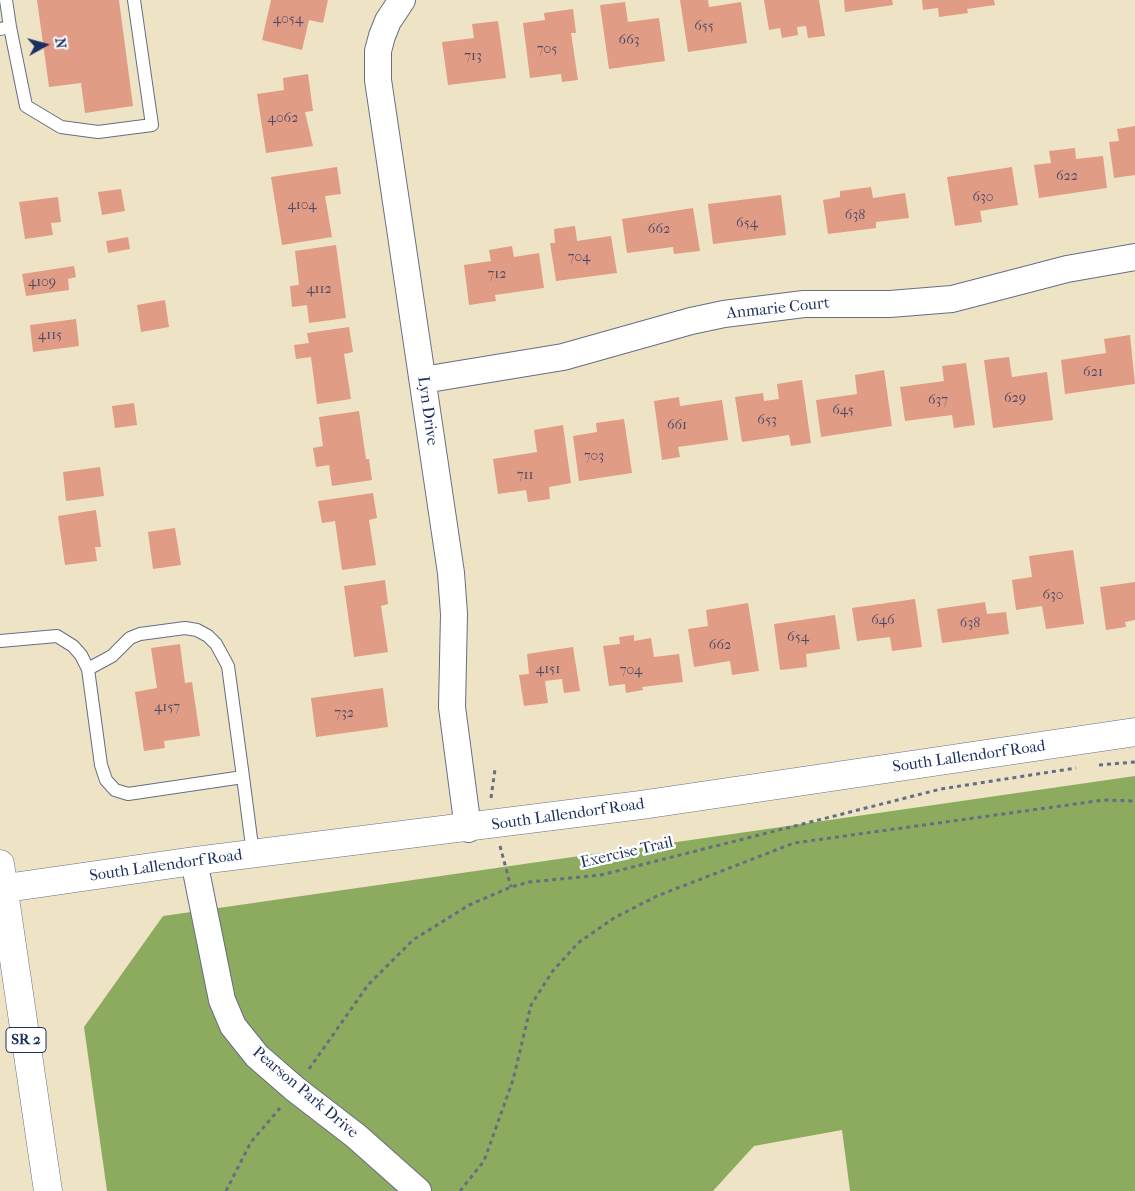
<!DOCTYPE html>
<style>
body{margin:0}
#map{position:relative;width:1135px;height:1191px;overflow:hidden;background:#eee4c5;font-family:"IM FELL French Canon",serif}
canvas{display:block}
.north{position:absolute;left:20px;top:20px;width:50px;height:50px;-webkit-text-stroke:4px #fff;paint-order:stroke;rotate:83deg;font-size:14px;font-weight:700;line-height:20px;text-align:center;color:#1b2f5e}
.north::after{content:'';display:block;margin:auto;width:18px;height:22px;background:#1b2f5e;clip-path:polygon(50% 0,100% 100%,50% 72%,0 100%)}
</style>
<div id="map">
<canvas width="1135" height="1191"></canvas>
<div class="north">N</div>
</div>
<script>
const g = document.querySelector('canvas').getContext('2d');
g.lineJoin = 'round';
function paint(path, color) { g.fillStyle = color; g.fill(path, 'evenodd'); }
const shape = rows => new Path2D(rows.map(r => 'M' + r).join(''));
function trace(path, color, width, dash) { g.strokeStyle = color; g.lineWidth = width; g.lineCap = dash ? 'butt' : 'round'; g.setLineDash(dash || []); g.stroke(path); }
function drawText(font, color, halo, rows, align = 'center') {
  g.font = font + ' "IM FELL French Canon",serif'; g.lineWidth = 5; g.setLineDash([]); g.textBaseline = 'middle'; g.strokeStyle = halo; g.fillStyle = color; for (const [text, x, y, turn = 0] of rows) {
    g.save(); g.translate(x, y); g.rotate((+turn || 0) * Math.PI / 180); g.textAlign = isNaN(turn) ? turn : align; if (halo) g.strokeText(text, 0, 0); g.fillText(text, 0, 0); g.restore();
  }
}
paint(shape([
 [1135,776,1135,1191,850,1191,842,1130,754,1146,713,1191,107,1191,84,1027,163,916]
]), '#8dab5e');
paint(shape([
 [37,0,119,0,133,106,85,113,81,83,49,87],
 [271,0,328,0,323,23,309,20,302,50,262,40],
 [680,0,708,0,709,7,741,2,747,43,688,52],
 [764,0,819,0,825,36,808,38,806,26,797,27,798,35,782,38,780,28,769,30],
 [844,0,892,0,893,5,845,12],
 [922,0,994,0,995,5,967,9,968,13,939,17,938,8,923,10],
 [625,2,628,22,659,18,665,61,609,69,600,5],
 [573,9,576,33,571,33,578,80,562,82,561,74,530,78,523,23,545,20,544,13],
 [498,21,506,78,448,85,442,42,474,38,472,24],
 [308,74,313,111,305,112,313,146,266,153,257,94,284,90,283,78],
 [1135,126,1135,175,1114,178,1109,142,1119,141,1117,129],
 [1075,148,1076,159,1103,156,1107,188,1039,198,1034,165,1051,163,1049,151],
 [337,167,341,194,325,196,332,237,282,245,271,177],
 [1012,167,1018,205,980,211,982,222,955,226,947,177],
 [871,187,873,198,905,193,909,218,876,222,876,228,828,234,823,200,840,197,840,191],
 [121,189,125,211,102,215,98,192],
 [781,195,786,235,713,244,708,204],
 [58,197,61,222,51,223,53,235,25,239,19,202],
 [693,208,700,251,674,254,673,247,627,253,622,219],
 [575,226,577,241,611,236,617,273,556,281,550,243,555,243,554,229],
 [128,237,130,249,108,253,106,241],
 [336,245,346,318,309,323,307,305,292,307,290,286,299,285,295,251],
 [512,246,514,257,539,253,544,288,495,295,496,301,469,305,464,265,491,261,489,250],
 [74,266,76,277,68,279,69,290,26,296,22,274],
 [165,300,169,327,141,332,137,305],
 [76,319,79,346,33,352,30,325],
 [349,327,353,352,344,354,351,399,317,404,311,357,296,359,294,345,309,343,307,333],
 [1130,335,1135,384,1065,394,1061,360,1106,353,1104,339],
 [1009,357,1012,377,1047,372,1053,420,993,428,984,360],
 [966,363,975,425,954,428,952,415,905,421,900,387,944,381,942,366],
 [884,370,892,426,821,437,816,400,857,394,855,375],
 [802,380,811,443,791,446,789,435,742,442,735,397,763,393,764,401,779,399,777,384],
 [679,397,680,406,722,400,728,440,678,447,680,457,662,460,654,401],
 [134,403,137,425,115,428,112,406],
 [359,411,366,459,369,459,372,480,332,486,329,465,316,467,313,448,323,446,319,417],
 [624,419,632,473,579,481,573,436,597,432,596,423],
 [563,425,571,483,549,487,550,499,528,502,526,490,498,494,493,459,537,452,534,430],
 [100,467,104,496,66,501,63,472],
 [373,493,377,518,369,520,376,565,342,570,335,521,322,523,318,501],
 [96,510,101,547,95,547,97,561,65,565,58,516],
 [175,528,181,565,153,569,148,532],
 [1073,550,1084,624,1046,629,1042,606,1016,610,1012,580,1032,577,1029,556],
 [385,580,388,604,381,606,388,652,354,657,344,586],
 [1135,582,1135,620,1125,622,1126,627,1106,630,1100,587],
 [915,599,922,647,892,651,890,637,857,641,852,608],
 [985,602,987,614,1006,612,1009,634,942,643,937,609],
 [748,603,759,671,732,675,730,661,694,667,688,629,708,626,706,610],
 [835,615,840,649,806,654,807,667,780,670,774,624],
 [634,635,634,641,651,638,654,657,679,654,683,682,642,687,643,690,626,693,625,684,609,686,603,646,620,644,619,637],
 [180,644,185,683,192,682,200,736,164,741,165,748,144,751,135,692,157,688,151,648],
 [573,647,580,691,564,693,562,679,545,681,548,703,524,706,519,675,529,674,527,654],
 [383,688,388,727,316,737,311,698]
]), '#e09c85');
const service = shape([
 [10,27,26,106,61,127,98,132,152,125,134,0],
 [0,29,10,27,6,0],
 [0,641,57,636,73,646,81,655,88,669,101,765,106,780,115,790,128,794,243,777,253,854],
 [88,669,112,656,130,638,140,634,185,628,197,630,208,636,216,644,228,666,243,777]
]);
const minor = shape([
 [402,0,388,21,382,36,378,51,378,80,451,573,454,614,452,707,468,829],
 [423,380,563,357,691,321,724,314,804,304,890,304,952,299,1067,269,1135,257],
 [194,861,222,1000,233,1026,257,1056,295,1089,356,1136,418,1191]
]);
const tertiary = shape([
 [0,889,194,861,641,805,1135,732]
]);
const trunk = shape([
 [0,864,48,1191]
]);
trace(service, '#656e82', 14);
trace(minor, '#656e82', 28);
trace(tertiary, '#656e82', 29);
trace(trunk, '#656e82', 29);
trace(shape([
 [1099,765,1135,762],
 [491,798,495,769],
 [500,846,511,887],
 [309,1069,368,985,413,940,469,905,511,887,529,882,601,875,941,789,1076,768],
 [226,1191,251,1142,280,1108],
 [460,1191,484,1161,513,1080,531,1005,552,972,578,943,614,918,657,896,794,843,1104,800,1135,801]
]), '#656e82', 3, [4, 4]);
trace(service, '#fff', 12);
trace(minor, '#fff', 26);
trace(tertiary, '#fff', 28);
trace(trunk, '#fff', 28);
drawText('14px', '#4c4a68', null, [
 ["4054",288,20],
 ["655",704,27],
 ["663",629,41],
 ["705",547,50],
 ["713",473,57],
 ["4062",283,119],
 ["622",1067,177],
 ["630",983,198],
 ["4104",302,206],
 ["638",855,216],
 ["654",747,224],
 ["662",659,230],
 ["704",579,258],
 ["712",497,275],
 ["4109",42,283],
 ["4112",319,290],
 ["4115",50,336],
 ["621",1093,373],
 ["629",1015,399],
 ["637",938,401],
 ["645",843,411],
 ["653",767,421],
 ["661",677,426],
 ["703",594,457],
 ["711",525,476],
 ["630",1053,596],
 ["646",883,621],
 ["638",970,624],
 ["654",798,638],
 ["662",720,646],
 ["4151",548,670],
 ["704",631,671],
 ["4157",167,708],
 ["732",344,714]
]);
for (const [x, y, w] of [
 [26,1040,40]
]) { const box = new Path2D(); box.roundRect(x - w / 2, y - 12.5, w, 25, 4); g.fillStyle = '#fff'; g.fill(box); trace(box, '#1b2f5e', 1); }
drawText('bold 15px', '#1b2f5e', null, [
 ["SR 2",26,1040]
]);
drawText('16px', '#1b2f5e', '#fff', [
 ["Anmarie Court",778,309,-6],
 ["Lyn Drive",427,411,82],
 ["South Lallendorf Road",969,757,-8],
 ["South Lallendorf Road",568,815,-8],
 ["Exercise Trail",627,853,-13],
 ["South Lallendorf Road",166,866,-8],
 ["Pearson Park Drive",305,1093,40]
]);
</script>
